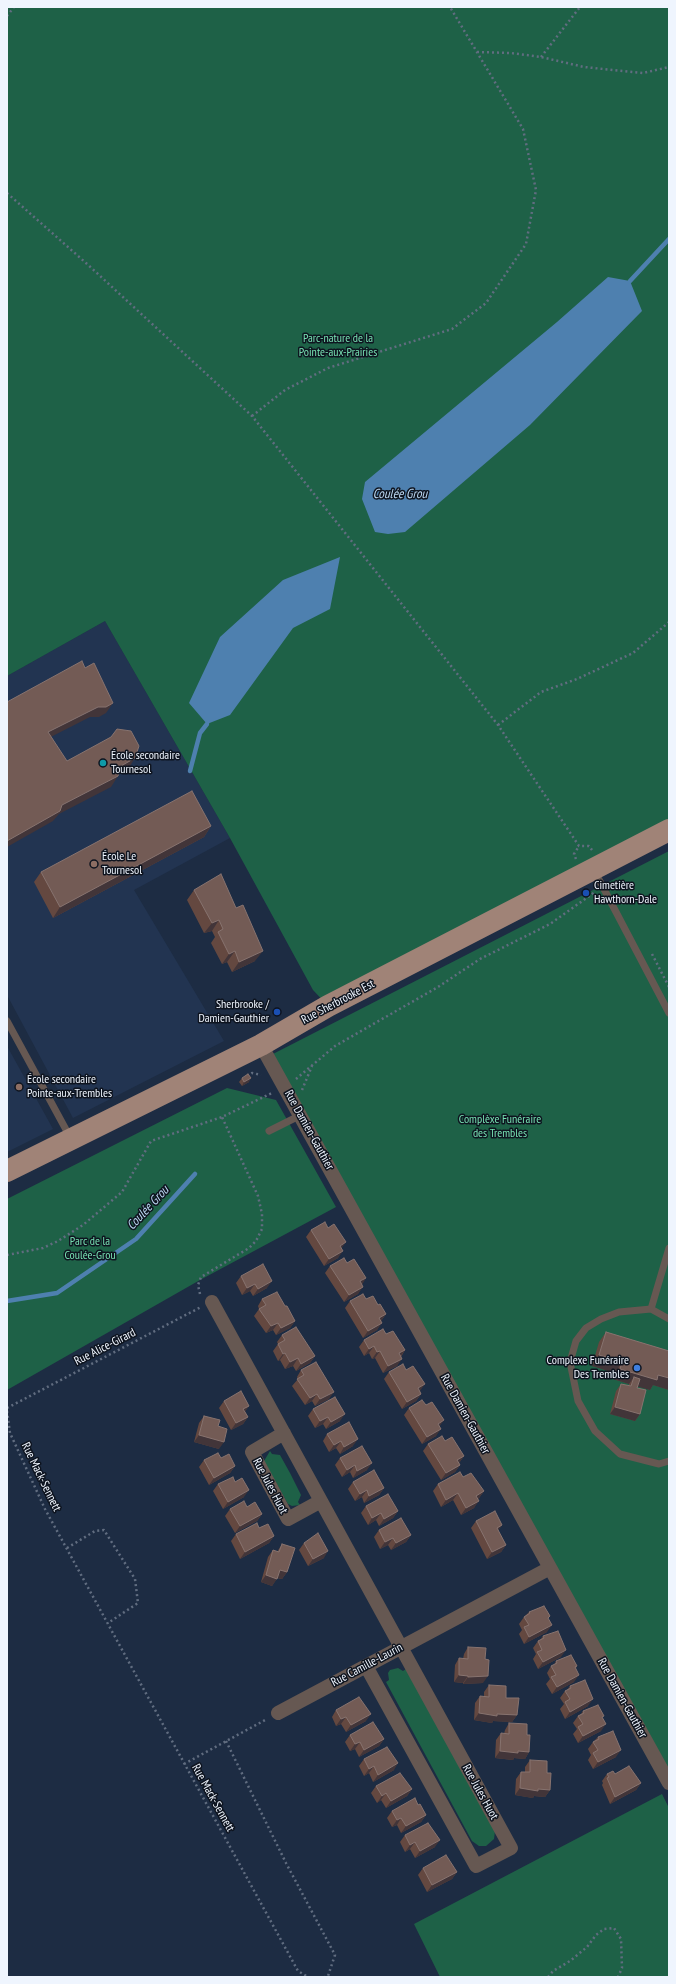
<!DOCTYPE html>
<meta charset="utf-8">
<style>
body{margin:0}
#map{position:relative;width:676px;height:1984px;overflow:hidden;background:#1d2c43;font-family:"PT Sans Narrow",sans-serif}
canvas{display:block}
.frame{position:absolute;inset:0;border:8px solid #eff5fe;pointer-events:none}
</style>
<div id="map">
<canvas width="676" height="1984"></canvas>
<div class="frame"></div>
</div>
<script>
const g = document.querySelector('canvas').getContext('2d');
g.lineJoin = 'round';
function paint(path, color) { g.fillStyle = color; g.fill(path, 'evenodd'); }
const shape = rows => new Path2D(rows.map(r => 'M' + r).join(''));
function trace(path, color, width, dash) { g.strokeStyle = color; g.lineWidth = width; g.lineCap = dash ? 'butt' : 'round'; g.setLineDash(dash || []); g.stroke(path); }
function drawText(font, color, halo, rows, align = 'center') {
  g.font = font + ' "PT Sans Narrow",sans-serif'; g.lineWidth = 3; g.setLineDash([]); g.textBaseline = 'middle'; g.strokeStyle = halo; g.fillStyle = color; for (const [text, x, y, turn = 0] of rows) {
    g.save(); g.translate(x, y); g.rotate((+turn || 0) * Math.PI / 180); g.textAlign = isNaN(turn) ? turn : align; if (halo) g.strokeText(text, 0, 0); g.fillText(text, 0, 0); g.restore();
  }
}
paint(shape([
 [105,621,230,838,134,890,224,1041,73,1118,7,995,7,676],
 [7,1046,53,1129,7,1152]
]), '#223451');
paint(shape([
 [7,7,669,7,669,831,328,1006,313,990,230,838,105,621,7,676],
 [669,851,669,1778,271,1055],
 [227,1088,276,1100,336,1207,200,1280,7,1390,7,1199],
 [270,1451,272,1454,280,1455,290,1473,301,1495,298,1502,300,1505,292,1506,288,1504,264,1461],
 [398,1668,403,1671,406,1669,495,1831,494,1839,486,1846,479,1846,472,1841,386,1682,389,1680,388,1673,390,1670],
 [662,1794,669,1808,669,1977,440,1977,414,1924]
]), '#1e6147');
paint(shape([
 [608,277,630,281,642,311,530,425,405,532,388,534,375,532,362,499,365,482,557,322],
 [340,557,330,609,293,628,230,715,207,724,189,703,220,637,283,580]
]), '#4e80af');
trace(shape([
 [630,281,669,239],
 [190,771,200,733,207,724],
 [7,1301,57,1293,136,1239,195,1174]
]), '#4e80af', 4.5);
trace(shape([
 [7,16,14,7],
 [477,52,511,53,541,57,584,67,643,73,669,67],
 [541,57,580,7],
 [7,193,86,263,252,416,498,725,579,846,589,846,592,850],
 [252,416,285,390,328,368,452,329,486,303,526,244,536,190,523,129,450,7],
 [498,725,541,692,577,679,633,653,669,622],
 [576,859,574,854,579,846],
 [652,954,669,987],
 [247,1076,252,1073,261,1075],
 [296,1079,335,1046,438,987,480,959,550,924,595,892],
 [302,1090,312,1066],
 [7,1255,43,1248,58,1241,83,1225,122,1192,151,1141,222,1117,272,1093],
 [200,1294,198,1285,201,1277,249,1248,256,1241,262,1229,262,1214,258,1196,222,1117],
 [7,1408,201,1307],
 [7,1411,10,1433,45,1509,298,1971,308,1977],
 [67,1548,95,1531,104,1530,135,1579,138,1603,108,1623],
 [226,1741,286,1863,335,1955,328,1976,325,1977],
 [184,1764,267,1719],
 [548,1977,553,1971,570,1961,587,1947,596,1935,604,1929,614,1928,621,1939,622,1968,618,1977]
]), '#616d80', 2.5, [2, 3]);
trace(shape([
 [595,872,669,1013],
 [7,1021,70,1137],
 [269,1131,301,1115],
 [651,1309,669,1248],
 [669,1319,651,1309,619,1312,601,1319,586,1328,576,1341,570,1362,578,1401,595,1431,620,1454,659,1464,669,1461]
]), '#665852', 7);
trace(shape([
 [261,1045,669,1783],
 [212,1302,511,1848,476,1866,366,1666],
 [284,1433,252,1452,288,1519,321,1501],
 [278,1713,550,1568]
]), '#665852', 14);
trace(shape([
 [7,1171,261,1045,328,1006,669,830]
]), '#a08377', 22);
paint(shape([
 [211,826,204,837,53,918,34,882,41,872],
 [194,890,255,961,232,972,227,962,222,964,211,943,215,937,212,931,204,933,187,900],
 [242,1078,249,1082,242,1086,239,1082],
 [328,1228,341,1249,338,1258,324,1266,306,1237,311,1230],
 [330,1266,362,1285,358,1294,344,1302,325,1273],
 [241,1276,267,1288,253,1296,250,1291,242,1295,236,1283],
 [262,1299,285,1306,295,1321,290,1328,276,1335,273,1330,266,1333,254,1316,259,1309,258,1306],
 [366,1299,378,1305,386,1314,381,1321,377,1330,363,1338,345,1308,350,1301],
 [606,1332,669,1351,669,1390,653,1385,650,1390,638,1386,637,1388,640,1414,635,1421,610,1414,616,1391,621,1384,629,1386,629,1384,613,1379,615,1373,592,1366,599,1342],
 [386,1334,405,1350,401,1357,397,1366,383,1373,375,1358,372,1359,369,1353,364,1356,359,1347,364,1340],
 [282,1335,315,1356,310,1363,296,1371,293,1366,285,1369,280,1360,278,1361,273,1351,278,1344,277,1342],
 [301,1370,329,1399,315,1406,312,1401,305,1405,292,1386,298,1379,297,1377],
 [389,1372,420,1391,421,1394,416,1401,402,1409,384,1379],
 [224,1401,249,1406,245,1411,248,1417,243,1424,231,1430,219,1408],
 [409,1408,439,1427,436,1436,422,1444,404,1415],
 [313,1409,340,1421,326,1429,323,1424,315,1428,308,1416],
 [204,1416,218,1426,219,1449,194,1442,199,1423],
 [327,1434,353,1446,340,1454,336,1448,329,1452,323,1441],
 [445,1441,464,1456,459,1463,460,1465,455,1472,441,1480,423,1451,428,1444],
 [221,1458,235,1466,230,1473,209,1485,199,1467,204,1460],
 [340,1458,367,1470,353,1478,350,1472,342,1477,335,1465],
 [463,1477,484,1491,479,1498,478,1499,474,1508,461,1515,453,1500,441,1507,433,1491,438,1484],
 [353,1482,384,1488,379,1495,364,1503,362,1497,355,1501,348,1489],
 [218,1484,244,1497,223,1509,213,1491],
 [366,1506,398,1511,393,1518,379,1526,376,1520,368,1525,361,1513],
 [247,1507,262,1514,257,1521,235,1533,225,1516,230,1509],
 [476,1521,502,1525,498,1530,506,1545,501,1552,487,1559,471,1528],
 [259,1528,274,1536,269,1543,240,1559,231,1541,236,1534],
 [379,1530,411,1535,406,1542,391,1550,388,1545,380,1549,374,1537],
 [304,1543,324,1558,308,1566,299,1550],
 [282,1544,287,1572,282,1579,277,1578,272,1586,261,1582,268,1557,273,1550,277,1552],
 [529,1612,548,1619,547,1632,524,1644,519,1634,522,1630,519,1624,524,1617],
 [543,1636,561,1657,538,1669,533,1659,536,1654,533,1648,538,1641,540,1640],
 [468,1647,483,1683,463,1684,463,1683,454,1682,455,1665,459,1658,463,1659,464,1654],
 [556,1661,577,1666,576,1668,574,1682,552,1694,546,1684,550,1679,547,1673,551,1666,554,1665],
 [489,1685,506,1698,517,1715,512,1722,493,1721,492,1723,474,1720,475,1703,480,1696,484,1697,484,1692],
 [570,1686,588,1706,565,1719,560,1709,564,1704,560,1698,565,1691,567,1690],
 [336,1710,366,1721,346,1732,341,1724,336,1726,332,1717],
 [583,1711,603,1718,601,1731,578,1743,573,1734,577,1729,573,1723,578,1716,581,1714],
 [509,1723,527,1735,529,1752,525,1759,514,1758,513,1760,495,1758,496,1740,501,1733,504,1734,505,1730],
 [350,1735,384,1739,379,1746,359,1757,355,1749,350,1751,345,1742],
 [598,1737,616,1757,593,1769,588,1760,591,1755,588,1749,593,1742],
 [364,1759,394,1770,373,1782,369,1773,364,1776,359,1766],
 [530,1760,547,1773,550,1790,545,1797,534,1796,533,1798,515,1795,516,1779,521,1772,525,1772,525,1767],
 [607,1774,641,1783,636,1790,610,1804,602,1785,603,1783,602,1781],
 [376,1786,412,1789,407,1796,386,1808,381,1800,377,1803,371,1793],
 [418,1805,426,1815,421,1822,401,1833,397,1825,392,1827,387,1818,392,1811],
 [405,1835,435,1847,415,1858,410,1849,405,1852,400,1842],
 [423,1868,457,1872,452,1879,427,1892,418,1875]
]), '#644840');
paint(shape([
 [113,703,106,713,99,717,90,717,41,742,48,732,98,707],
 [135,758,128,769,114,777,121,766],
 [118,776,111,787,59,814,53,821,7,847,7,841,62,805],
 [211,826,204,837,53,918,60,907],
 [219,920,212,931,204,933,212,923],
 [235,951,227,962,222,964,229,954],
 [263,951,255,961,232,972,239,962],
 [251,1078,249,1082,242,1086,244,1082],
 [346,1242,341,1249,340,1246],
 [343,1251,338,1258,324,1266,329,1259],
 [366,1278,362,1285,360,1281],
 [272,1281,267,1288,253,1296,258,1289],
 [255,1284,250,1291,242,1295,247,1288],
 [363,1287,358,1294,344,1302,349,1295],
 [386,1314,381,1321,379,1318],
 [295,1321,290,1328,276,1335,281,1328],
 [278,1323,273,1330,266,1333,271,1326],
 [382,1323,377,1330,363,1338,368,1331],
 [374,1346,369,1353,364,1356,369,1349],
 [405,1350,400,1357,399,1353],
 [380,1351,375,1358,372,1359,377,1352],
 [285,1353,280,1360,278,1361,283,1354],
 [599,1355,622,1362,615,1373,592,1366],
 [315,1356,310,1363,296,1371,301,1364],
 [298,1358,293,1366,285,1369,290,1362],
 [402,1359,397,1366,383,1373,388,1366],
 [620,1369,658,1375,669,1378,669,1390,653,1385,650,1390,632,1385,634,1377,629,1384,613,1379],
 [425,1384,420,1391,418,1388],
 [334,1392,329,1399,315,1406,320,1399],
 [317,1394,312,1401,305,1405,310,1398],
 [421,1394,416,1401,402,1409,407,1402],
 [249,1406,244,1413,243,1409],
 [615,1407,640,1414,635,1421,610,1414],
 [345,1414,340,1421,326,1429,331,1422],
 [248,1417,243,1424,231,1430,236,1423],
 [328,1417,323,1424,315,1428,320,1421],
 [444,1420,439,1427,438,1424],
 [441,1429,436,1436,422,1444,427,1437],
 [199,1435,224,1442,219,1449,194,1442],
 [358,1439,353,1446,340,1454,344,1447],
 [341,1441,336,1448,329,1452,334,1445],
 [464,1456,459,1463,457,1460],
 [372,1463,367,1470,353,1478,357,1471],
 [355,1465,350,1472,342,1477,347,1470],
 [460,1465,455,1472,441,1480,446,1473],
 [235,1466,230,1473,209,1485,214,1478],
 [384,1488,379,1495,364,1503,369,1496],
 [249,1490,244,1497,223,1509,228,1502],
 [367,1490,362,1497,355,1501,360,1494],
 [484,1491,479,1498,471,1503,476,1496],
 [458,1493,453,1500,441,1507,446,1500],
 [479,1501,474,1508,461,1515,466,1508],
 [398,1511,393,1518,379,1526,384,1519],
 [381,1513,376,1520,368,1525,372,1518],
 [262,1514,257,1521,235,1533,240,1526],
 [502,1525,497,1532,497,1528],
 [411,1535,406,1542,391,1550,396,1543],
 [274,1536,269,1543,240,1559,245,1552],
 [393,1538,388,1545,380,1549,385,1542],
 [506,1545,501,1552,487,1559,492,1552],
 [328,1551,324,1558,308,1566,313,1559],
 [280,1570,287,1572,282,1579,275,1577],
 [266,1575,277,1579,272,1586,261,1582],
 [552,1625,547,1632,524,1644,529,1637],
 [566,1650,561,1657,538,1669,543,1662],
 [459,1675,468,1676,463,1683,454,1682],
 [579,1675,574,1682,552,1694,557,1687],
 [488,1676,483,1683,463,1684,468,1677],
 [593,1699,588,1706,565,1719,570,1712],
 [479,1713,497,1714,517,1715,512,1722,493,1721,492,1723,474,1720],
 [371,1714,366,1721,346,1732,351,1725],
 [346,1717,341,1724,336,1726,341,1719],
 [606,1724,601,1731,578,1743,583,1736],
 [384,1739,379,1746,359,1757,364,1750],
 [360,1742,355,1749,350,1751,355,1744],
 [621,1750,616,1757,593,1769,598,1762],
 [500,1751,518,1751,529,1752,525,1759,514,1758,513,1760,495,1758],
 [398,1763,394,1770,373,1782,378,1775],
 [374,1766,369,1773,364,1776,369,1769],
 [641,1783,636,1790,610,1804,615,1797],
 [520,1788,550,1790,545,1797,534,1796,533,1798,515,1795],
 [412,1789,407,1796,386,1808,391,1801],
 [386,1793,381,1800,377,1803,382,1796],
 [426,1815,421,1822,401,1833,406,1826],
 [401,1818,397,1825,392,1827,397,1820],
 [440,1840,435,1847,415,1858,420,1851],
 [415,1842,410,1849,405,1852,410,1845],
 [457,1872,452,1879,427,1892,432,1885]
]), '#423539');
const building = shape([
 [82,661,85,668,94,663,113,703,106,707,98,707,48,732,67,761,111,737,117,729,131,731,139,746,135,758,121,766,118,776,62,805,60,811,7,841,7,701,7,702,82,661],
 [192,791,211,826,60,907,41,872,192,791],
 [221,874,236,908,243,905,263,951,239,962,235,951,229,954,218,932,223,929,219,920,212,923,194,890,221,874],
 [248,1074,251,1078,244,1082,242,1078,248,1074],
 [325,1222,328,1228,334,1224,346,1242,340,1246,343,1251,329,1259,311,1230,325,1222],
 [344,1258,347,1263,354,1259,366,1278,360,1281,363,1287,349,1295,330,1266,344,1258],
 [263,1264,272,1281,258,1289,255,1284,247,1288,241,1276,263,1264],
 [277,1292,285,1306,287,1306,295,1321,281,1328,278,1323,271,1326,259,1309,266,1305,262,1299,277,1292],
 [363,1294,366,1299,373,1296,378,1305,380,1304,386,1314,379,1318,382,1323,368,1331,350,1301,363,1294],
 [296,1327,315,1356,301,1364,298,1358,290,1362,285,1353,283,1354,278,1344,285,1340,282,1335,296,1327],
 [383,1329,386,1334,393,1331,405,1350,399,1353,402,1359,388,1366,380,1351,377,1352,374,1346,369,1349,364,1340,383,1329],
 [606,1332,669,1351,669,1378,658,1375,657,1380,620,1369,622,1362,599,1355,606,1332],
 [316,1362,334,1392,320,1399,317,1394,310,1398,297,1379,304,1375,301,1370,316,1362],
 [403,1364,406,1370,413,1366,425,1384,418,1388,421,1394,407,1402,389,1372,403,1364],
 [634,1377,640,1379,637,1388,646,1390,640,1414,615,1407,621,1384,631,1386,634,1377],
 [241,1391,249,1406,243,1409,248,1417,236,1423,224,1401,241,1391],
 [335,1397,345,1414,331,1422,328,1417,320,1421,313,1409,335,1397],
 [422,1400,426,1405,432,1402,444,1420,438,1424,441,1429,427,1437,409,1408,422,1400],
 [204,1416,220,1420,218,1426,227,1429,224,1442,199,1435,204,1416],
 [349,1422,358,1439,344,1447,341,1441,334,1445,327,1434,349,1422],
 [442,1436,445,1441,452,1437,464,1456,457,1460,460,1465,446,1473,428,1444,442,1436],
 [362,1446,372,1463,357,1471,355,1465,347,1470,340,1458,362,1446],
 [218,1453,221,1458,229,1454,235,1466,214,1478,204,1460,218,1453],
 [374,1470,384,1488,369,1496,367,1490,360,1494,353,1482,374,1470],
 [460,1472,463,1477,471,1473,484,1491,476,1496,479,1501,466,1508,458,1493,446,1500,438,1484,460,1472],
 [233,1477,235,1482,242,1478,249,1490,228,1502,218,1484,233,1477],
 [388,1494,398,1511,384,1519,381,1513,372,1518,366,1506,388,1494],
 [244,1501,247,1507,255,1502,262,1514,240,1526,230,1509,244,1501],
 [495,1511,502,1525,497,1528,506,1545,492,1552,476,1521,495,1511],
 [401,1518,411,1535,396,1543,393,1538,385,1542,379,1530,401,1518],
 [257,1523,259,1528,268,1524,274,1536,245,1552,236,1534,257,1523],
 [318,1533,328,1551,313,1559,304,1543,318,1533],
 [282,1544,295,1548,287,1572,280,1570,277,1579,266,1575,273,1550,279,1552,282,1544],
 [544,1606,550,1616,548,1618,552,1625,529,1637,524,1627,529,1625,524,1617,530,1613,529,1612,544,1606],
 [558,1631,566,1650,543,1662,537,1652,542,1650,538,1641,544,1638,543,1636,558,1631],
 [468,1647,486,1648,485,1659,489,1660,488,1676,468,1677,468,1676,459,1675,459,1658,468,1659,468,1647],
 [571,1655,577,1666,575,1667,579,1675,557,1687,551,1677,556,1675,551,1666,557,1663,556,1661,571,1655],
 [585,1680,593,1699,570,1712,565,1702,570,1699,565,1691,571,1688,570,1686,585,1680],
 [489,1685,506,1686,506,1698,519,1698,517,1715,497,1714,497,1716,479,1713,480,1696,489,1697,489,1685],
 [359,1697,371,1714,351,1725,346,1717,341,1719,336,1710,359,1697],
 [598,1705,604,1716,602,1717,606,1724,583,1736,578,1727,583,1724,578,1716,584,1713,583,1711,598,1705],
 [373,1722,384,1739,364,1750,360,1742,355,1744,350,1735,373,1722],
 [509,1723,527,1724,527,1735,530,1735,529,1752,518,1751,518,1753,500,1751,501,1733,509,1734,509,1723],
 [613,1731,621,1750,598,1762,593,1753,598,1750,593,1742,599,1739,598,1737,613,1731],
 [387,1747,398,1763,378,1775,374,1766,369,1769,364,1759,387,1747],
 [530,1760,547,1761,547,1773,551,1773,550,1790,538,1789,538,1791,520,1788,521,1772,530,1772,530,1760],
 [629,1766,641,1783,615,1797,607,1778,609,1777,607,1774,613,1771,615,1774,629,1766],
 [400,1773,412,1789,391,1801,386,1793,382,1796,376,1786,400,1773],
 [415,1798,418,1805,420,1804,426,1815,406,1826,401,1818,397,1820,392,1811,415,1798],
 [428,1823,440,1840,420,1851,415,1842,410,1845,405,1835,428,1823],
 [446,1855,457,1872,432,1885,423,1868,446,1855]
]);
paint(building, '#735b55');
trace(building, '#87736f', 1);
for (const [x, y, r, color] of [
 [103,763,4,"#0f9aa8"],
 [94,864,4,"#8d6e63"],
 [586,893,4,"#1a4fb4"],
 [277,1012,4,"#1a4fb4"],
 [19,1087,4,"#8d6e63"],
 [637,1368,4,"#3f7fe0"]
]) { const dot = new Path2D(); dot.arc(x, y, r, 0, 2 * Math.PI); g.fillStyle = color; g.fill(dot); trace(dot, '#0e141f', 1.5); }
drawText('12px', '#78e3b4', '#0e141f', [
 ["Parc-nature de la",338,339],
 ["Pointe-aux-Prairies",338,353],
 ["Complèxe Funéraire",500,1120],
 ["des Trembles",500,1134],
 ["Parc de la",90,1242],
 ["Coulée-Grou",90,1256]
]);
drawText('12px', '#eff5fe', '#0e141f', [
 ["École secondaire",111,756],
 ["Tournesol",111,770],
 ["École Le",102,857],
 ["Tournesol",102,871],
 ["Cimetière",594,886],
 ["Hawthorn-Dale",594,900],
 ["Sherbrooke /",269,1005,"right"],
 ["Damien-Gauthier",269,1019,"right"],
 ["École secondaire",27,1080],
 ["Pointe-aux-Trembles",27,1094],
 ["Complexe Funéraire",629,1361,"right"],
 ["Des Trembles",629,1375,"right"]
], 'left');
drawText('12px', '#eff5fe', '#0e141f', [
 ["Rue Sherbrooke Est",338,1002,-28],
 ["Rue Damien-Gauthier",309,1130,61],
 ["Rue Alice-Girard",105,1347,-27],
 ["Rue Damien-Gauthier",465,1414,61],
 ["Rue Mack-Sennett",41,1477,64],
 ["Rue Jules Huot",270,1486,62],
 ["Rue Camille-Laurin",367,1665,-28],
 ["Rue Damien-Gauthier",622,1698,61],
 ["Rue Jules Huot",480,1792,61],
 ["Rue Mack-Sennett",213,1798,61]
]);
drawText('italic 13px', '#bedaf5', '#0e141f', [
 ["Coulée Grou",400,494],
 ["Coulée Grou",148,1208,-47]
]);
</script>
